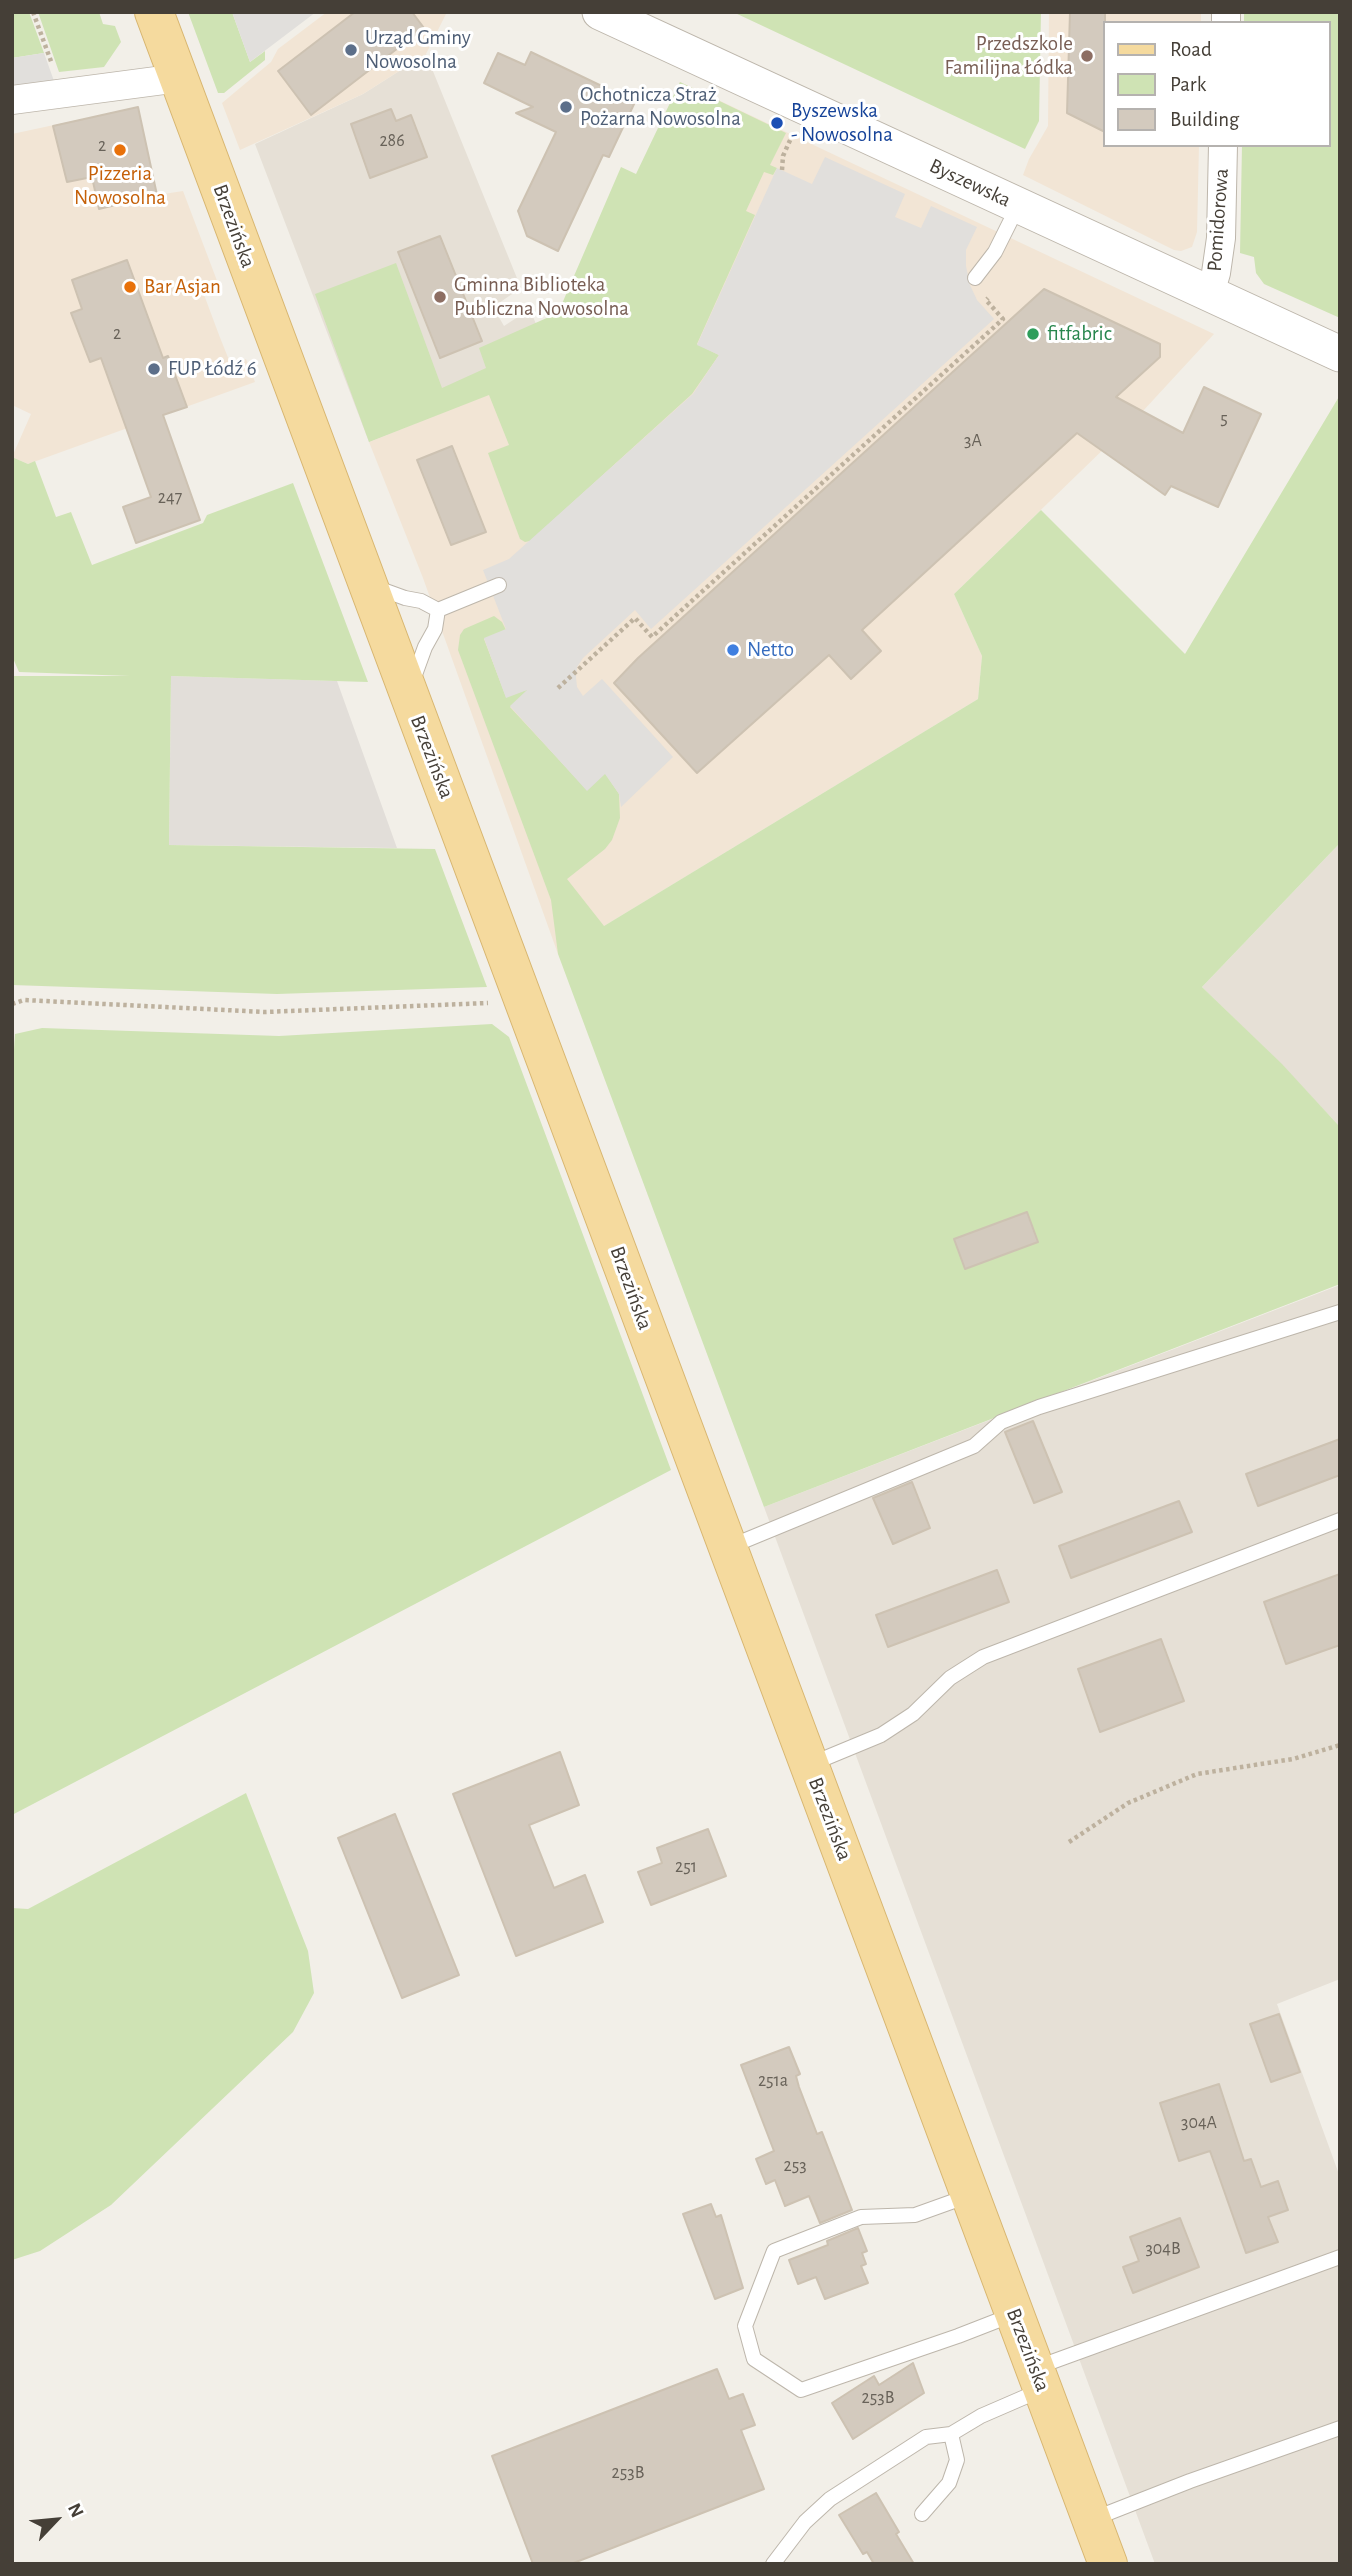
<!DOCTYPE html>
<meta charset="utf-8">
<style>
body{margin:0}
#map{position:relative;width:1352px;height:2576px;overflow:hidden;background:#f2efe8;font-family:"Alegreya Sans",sans-serif}
canvas{display:block}
.frame{position:absolute;inset:0;border:14px solid #453f37;pointer-events:none}
.legend{position:absolute;left:1103px;top:21px;width:228px;height:126px;box-sizing:border-box;background:#fff;border:2px solid #b5b2af;margin:0;padding:9px 12px;list-style:none;font-size:21px;color:#453f37}
.legend li{display:flex;align-items:center;gap:14px;height:35px}
.legend b{width:35px;border:2px solid #b5b2af}
.north{position:absolute;left:21px;top:2485px;width:70px;height:70px;-webkit-text-stroke:5px #fff;paint-order:stroke;rotate:64deg;font-size:19px;font-weight:700;line-height:28px;text-align:center;color:#453f37}
.north::after{content:'';display:block;margin:auto;width:24px;height:32px;background:#453f37;clip-path:polygon(50% 0,100% 100%,50% 72%,0 100%)}
</style>
<div id="map">
<canvas width="1352" height="2576"></canvas>
<div class="frame"></div>
<ul class="legend">
<li><b style="height:9px;background:#f5da9e"></b>Road</li>
<li><b style="height:19px;background:#cfe3b4"></b>Park</li>
<li><b style="height:19px;background:#d3cabe"></b>Building</li>
</ul>
<div class="north">N</div>
</div>
<script>
const g = document.querySelector('canvas').getContext('2d');
g.lineJoin = 'round';
function paint(path, color) { g.fillStyle = color; g.fill(path, 'evenodd'); }
const shape = rows => new Path2D(rows.map(r => 'M' + r).join(''));
function trace(path, color, width, dash) { g.strokeStyle = color; g.lineWidth = width; g.lineCap = dash ? 'butt' : 'round'; g.setLineDash(dash || []); g.stroke(path); }
function drawText(font, color, halo, rows, align = 'center') {
  g.font = font + ' "Alegreya Sans",sans-serif'; g.lineWidth = 6; g.setLineDash([]); g.textBaseline = 'middle'; g.strokeStyle = halo; g.fillStyle = color; for (const [text, x, y, turn = 0] of rows) {
    g.save(); g.translate(x, y); g.rotate((+turn || 0) * Math.PI / 180); g.textAlign = isNaN(turn) ? turn : align; if (halo) g.strokeText(text, 0, 0); g.fillText(text, 0, 0); g.restore();
  }
}
paint(shape([
 [426,54,521,288,493,307,504,326,530,309,551,362,488,394,369,442,255,144,363,94],
 [1340,843,1340,1127,1281,1064,1202,987],
 [1340,1285,1340,1979,1277,2004,1340,2177,1340,2564,1155,2564,764,1507]
]), '#e6e0d6');
paint(shape([
 [327,12,447,12,426,54,363,94,240,150,222,103,271,62,278,49],
 [1049,12,1201,12,1201,23,1105,23,1105,145,1199,145,1197,232,1192,247,1181,251,1174,250,1023,175,1029,159,1048,126],
 [680,82,1214,334,1143,411,954,594,982,656,978,699,558,954,423,578,369,442,488,394,551,362],
 [138,107,157,195,183,191,219,286,203,292,219,335,231,365,246,359,255,382,28,464,12,457,31,414,12,405,12,134]
]), '#f2e5d5');
paint(shape([
 [171,676,337,681,397,848,169,845]
]), '#e2ded9');
paint(shape([
 [12,12,29,12,44,53,12,58],
 [38,12,99,12,103,24,115,26,121,42,104,67,59,72],
 [188,12,232,12,250,62,265,51,265,60,224,93,218,93],
 [733,12,1041,12,1039,121,1025,149],
 [1244,12,1340,12,1340,318,1264,284,1256,273,1254,257,1240,253,1242,145,1329,145,1329,23,1244,23],
 [680,82,786,133,770,165,777,168,773,175,764,172,746,211,755,215,697,344,719,355,692,394,530,541,525,542,520,539,488,453,509,445,489,395,369,442,315,294,396,263,442,388,486,368,479,348,558,313,621,167,636,174],
 [1340,395,1340,843,1202,987,1282,1064,1340,1127,1340,1284,764,1507,558,954,551,900,458,650,460,635,464,629,494,616,502,622,506,630,484,639,506,697,529,689,510,707,587,790,605,773,619,794,620,818,612,840,605,849,567,879,604,926,978,699,982,656,954,594,1041,510,1185,654],
 [12,457,28,464,35,461,56,517,71,512,92,565,203,523,207,515,293,483,368,682,171,676,169,845,435,849,487,987,277,994,12,985,12,676,130,676,19,672,12,656],
 [492,1024,509,1037,671,1470,12,1815,12,1080,15,1034,42,1028,279,1036],
 [246,1793,308,1951,314,1993,293,2032,111,2205,40,2251,12,2260,12,1908,28,1909]
]), '#cfe3b4');
paint(shape([
 [232,12,316,12,250,62],
 [44,53,54,81,12,87,12,58],
 [825,157,905,194,895,217,921,228,931,206,977,227,966,250,966,266,970,285,977,300,994,319,651,629,635,610,583,658,577,667,576,677,577,687,583,696,602,679,673,757,621,807,619,794,605,774,587,791,510,706,527,690,506,698,484,638,506,629,483,570,509,559,693,394,719,355,697,345,777,168,812,184]
]), '#e1dfdc');
const building = shape([
 [355,12,412,12,424,28,311,115,278,71,355,12],
 [1070,12,1105,12,1105,132,1067,113,1070,12],
 [531,52,635,102,609,157,603,155,558,251,527,236,518,211,556,132,516,113,533,107,484,83,498,53,525,65,531,52],
 [138,107,157,195,99,209,92,177,67,182,53,126,138,107],
 [391,109,396,121,411,115,427,157,370,178,351,124,391,109],
 [440,236,482,341,440,358,398,252,440,236],
 [127,260,163,358,168,356,187,407,163,415,200,520,136,543,123,507,151,497,101,358,90,362,71,313,82,309,72,280,127,260],
 [1044,289,1160,344,1160,357,1116,397,1183,433,1204,387,1261,414,1218,507,1171,486,1165,495,1077,433,862,630,881,651,851,679,829,655,697,773,614,683,638,658,1044,289],
 [452,446,486,532,451,545,417,460,452,446],
 [1027,1212,1038,1242,965,1269,954,1239,1027,1212],
 [1033,1421,1062,1492,1034,1503,1005,1432,1033,1421],
 [1340,1439,1340,1475,1258,1506,1246,1474,1340,1439],
 [912,1482,930,1528,893,1544,873,1498,912,1482],
 [1179,1501,1192,1532,1071,1578,1059,1546,1179,1501],
 [997,1570,1009,1602,888,1647,876,1615,997,1570],
 [1340,1574,1340,1645,1286,1664,1264,1602,1340,1574],
 [1161,1639,1184,1701,1100,1732,1078,1669,1161,1639],
 [560,1752,579,1805,529,1825,554,1888,585,1875,603,1922,516,1956,453,1794,560,1752],
 [395,1814,459,1975,402,1998,338,1838,395,1814],
 [708,1829,726,1876,651,1905,638,1872,662,1863,657,1848,708,1829],
 [1279,2014,1300,2072,1271,2082,1250,2024,1279,2014],
 [789,2047,800,2074,796,2076,799,2087,817,2134,822,2132,852,2210,820,2223,809,2196,785,2206,775,2180,766,2184,756,2159,774,2151,741,2065,789,2047],
 [1219,2084,1244,2161,1251,2159,1261,2187,1278,2181,1288,2210,1268,2217,1278,2242,1246,2253,1210,2151,1179,2161,1160,2103,1219,2084],
 [711,2204,716,2217,721,2215,743,2288,715,2299,683,2214,711,2204],
 [1180,2218,1199,2267,1133,2293,1123,2267,1139,2261,1130,2237,1180,2218],
 [858,2228,867,2251,862,2253,866,2264,861,2266,868,2283,825,2299,816,2277,798,2284,789,2260,828,2245,827,2241,858,2228],
 [913,2363,924,2393,853,2439,832,2403,874,2376,879,2385,913,2363],
 [717,2369,729,2399,743,2394,755,2425,741,2430,764,2489,571,2564,533,2564,492,2456,717,2369],
 [876,2493,899,2532,896,2534,914,2564,874,2564,867,2552,863,2554,839,2515,876,2493]
]);
paint(building, '#d3cabe');
trace(building, '#cdc2b2', 2);
const service = shape([
 [975,278,995,252,1018,206],
 [375,584,383,590,405,598,421,601,438,610,499,585],
 [413,680,425,647,435,629,438,610],
 [729,1547,974,1446,1001,1422,1039,1407,1340,1312],
 [811,1764,881,1735,913,1714,950,1678,983,1657,1340,1520],
 [968,2196,915,2215,861,2217,774,2251,745,2326,754,2359,801,2390,958,2336,1012,2315],
 [1035,2368,1340,2257],
 [922,2514,949,2483,957,2460,951,2434],
 [1093,2519,1190,2481,1340,2428],
 [773,2564,805,2522,830,2499,926,2437,951,2434,981,2416,1041,2390]
]);
const minor = shape([
 [1226,23,1226,12],
 [12,100,179,78],
 [1210,294,1216,273,1221,238,1223,145]
]);
const tertiary = shape([
 [600,12,1340,354]
]);
const primary = shape([
 [154,12,1108,2564]
]);
trace(service, '#bdb6ab', 16);
trace(minor, '#bdb6ab', 30);
trace(tertiary, '#bdb6ab', 37);
trace(primary, '#d8b670', 40);
trace(shape([
 [33,12,52,64],
 [782,170,783,156,791,138],
 [558,688,635,618,652,637,1003,319,986,300,988,298],
 [12,1004,24,1000,265,1012,488,1003],
 [1069,1842,1128,1803,1197,1774,1293,1759,1340,1745]
]), '#bdb19e', 4.5, [3.5, 3.5]);
trace(service, '#fff', 14);
trace(minor, '#fff', 28);
trace(tertiary, '#fff', 35);
trace(primary, '#f5da9e', 38);
for (const [x, y, r, color] of [
 [351,50,7,"#5c6f8a"],
 [1087,56,7,"#8d6e63"],
 [566,107,7,"#5c6f8a"],
 [777,123,7,"#1a4fb4"],
 [120,150,7,"#e8710a"],
 [130,287,7,"#e8710a"],
 [440,297,7,"#8d6e63"],
 [1033,334,7,"#2e9e5b"],
 [154,369,7,"#5c6f8a"],
 [733,650,7,"#3f7fe0"]
]) { const dot = new Path2D(); dot.arc(x, y, r, 0, 2 * Math.PI); g.fillStyle = color; g.fill(dot); trace(dot, '#fff', 2.5); }
drawText('18px', '#686259', null, [
 ["286",392,141],
 ["2",102,146],
 ["2",117,334],
 ["5",1224,419],
 ["3A",973,441],
 ["247",170,498],
 ["251",686,1867],
 ["251a",773,2081],
 ["304A",1199,2123],
 ["253",795,2166],
 ["304B",1163,2249],
 ["253B",878,2398],
 ["253B",628,2473]
]);
drawText('21px', '#4e5e75', '#fff', [
 ["Urząd Gminy",365,38],
 ["Nowosolna",365,62],
 ["Ochotnicza Straż",580,95],
 ["Pożarna Nowosolna",580,119],
 ["FUP Łódź 6",168,369]
], 'left');
drawText('21px', '#785e54', '#fff', [
 ["Przedszkole",1073,44],
 ["Familijna Łódka",1073,68],
 ["Gminna Biblioteka",454,285,"left"],
 ["Publiczna Nowosolna",454,309,"left"]
], 'right');
drawText('21px', '#164399', '#fff', [
 ["Byszewska",791,111],
 ["- Nowosolna",791,135]
], 'left');
drawText('21px', '#c56008', '#fff', [
 ["Pizzeria",120,174],
 ["Nowosolna",120,198],
 ["Bar Asjan",144,287,"left"]
]);
drawText('21px', '#453f37', '#fff', [
 ["Byszewska",970,183,25],
 ["Pomidorowa",1218,220,-86],
 ["Brzezińska",234,226,70],
 ["Brzezińska",432,757,69],
 ["Brzezińska",631,1288,70],
 ["Brzezińska",830,1819,69],
 ["Brzezińska",1028,2350,69]
]);
drawText('21px', '#27864d', '#fff', [
 ["fitfabric",1047,334]
], 'left');
drawText('21px', '#366cbe', '#fff', [
 ["Netto",747,650]
], 'left');
</script>
